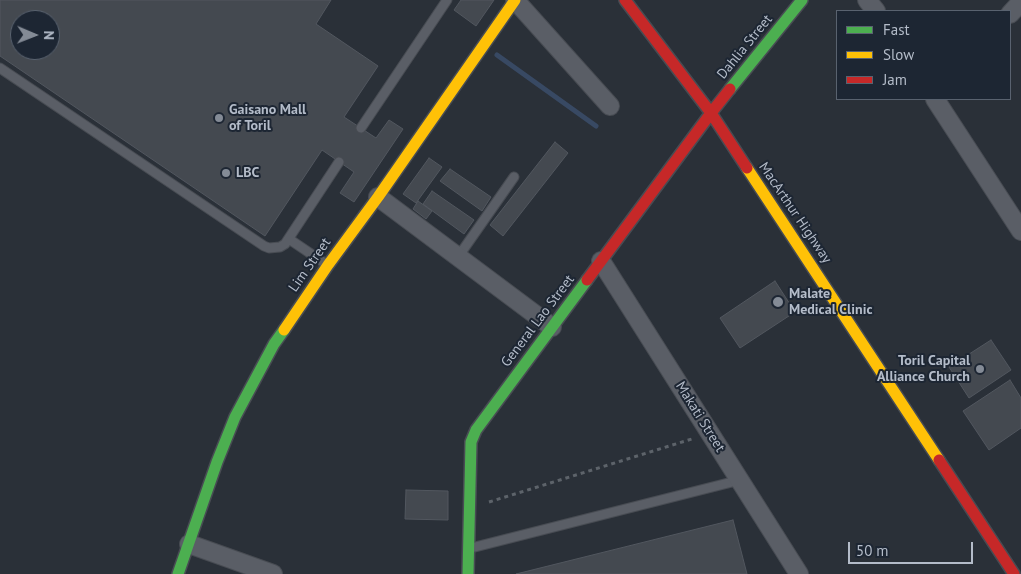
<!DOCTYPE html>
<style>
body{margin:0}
#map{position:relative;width:1021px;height:574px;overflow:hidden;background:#2a3038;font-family:"PT Sans",sans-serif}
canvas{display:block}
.legend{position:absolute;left:836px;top:10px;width:175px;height:90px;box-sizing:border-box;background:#1d2633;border:1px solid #59626f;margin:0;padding:6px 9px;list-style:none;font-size:15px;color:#b4bcc9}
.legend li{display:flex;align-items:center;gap:10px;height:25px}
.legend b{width:25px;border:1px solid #59626f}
.north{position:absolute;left:10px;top:10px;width:50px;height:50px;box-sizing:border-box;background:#1d2633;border:1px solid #59626f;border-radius:50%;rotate:91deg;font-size:14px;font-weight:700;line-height:20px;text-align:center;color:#b4bcc9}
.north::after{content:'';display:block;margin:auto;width:18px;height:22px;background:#848b96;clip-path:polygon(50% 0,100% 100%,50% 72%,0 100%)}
.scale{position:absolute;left:848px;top:542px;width:125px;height:22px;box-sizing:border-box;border:2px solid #b4bcc9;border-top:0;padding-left:6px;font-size:15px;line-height:18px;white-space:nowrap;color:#b4bcc9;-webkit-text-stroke:4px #1d2633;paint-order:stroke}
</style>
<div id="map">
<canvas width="1021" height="574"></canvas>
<ul class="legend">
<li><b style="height:6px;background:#4caf50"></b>Fast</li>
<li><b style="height:6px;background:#ffc107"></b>Slow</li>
<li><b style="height:6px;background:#c62828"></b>Jam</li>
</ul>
<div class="north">N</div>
<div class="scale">50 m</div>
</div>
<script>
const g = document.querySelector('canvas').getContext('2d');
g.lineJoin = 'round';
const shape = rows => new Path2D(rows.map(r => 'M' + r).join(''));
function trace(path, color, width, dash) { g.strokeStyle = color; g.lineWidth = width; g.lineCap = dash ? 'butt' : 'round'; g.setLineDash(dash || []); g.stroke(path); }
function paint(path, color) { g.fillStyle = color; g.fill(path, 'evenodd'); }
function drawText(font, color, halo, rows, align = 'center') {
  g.font = font + ' "PT Sans",sans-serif'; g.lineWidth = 4; g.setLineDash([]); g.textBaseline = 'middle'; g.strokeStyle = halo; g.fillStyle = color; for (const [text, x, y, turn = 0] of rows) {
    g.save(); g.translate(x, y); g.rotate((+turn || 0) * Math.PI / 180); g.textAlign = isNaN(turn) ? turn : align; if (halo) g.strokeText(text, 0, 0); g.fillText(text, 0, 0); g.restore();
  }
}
trace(shape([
 [497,55,596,126]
]), '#384963', 5);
const building = shape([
 [0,0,331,0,316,24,378,66,344,117,376,138,389,120,403,129,354,202,340,193,354,172,322,150,265,236,0,56,0,0],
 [20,20,50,20,50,50,20,50,20,20],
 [461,0,494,0,476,26,454,10,461,0],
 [555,142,568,153,503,236,490,225,555,142],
 [429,158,442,167,416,203,403,194,429,158],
 [450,169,491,197,482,211,440,181,450,169],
 [432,191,474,220,464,234,423,204,432,191],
 [418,201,432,211,426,219,413,209,418,201],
 [775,281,795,312,740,348,720,318,775,281],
 [991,340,1011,370,969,398,949,367,991,340],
 [1010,380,1021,398,1021,428,989,450,963,411,1010,380],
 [406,490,448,491,448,520,405,519,406,490],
 [733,520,747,574,516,574,733,520]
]);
paint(building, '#444950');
trace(building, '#52575f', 1);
const lane = shape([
 [0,68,264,246,269,248,280,247,285,244,339,162],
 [361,128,447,0],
 [289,239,326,264],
 [458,257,514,177],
 [471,548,740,480]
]);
const street = shape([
 [515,0,610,106],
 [867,0,876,11],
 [1010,14,1021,2],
 [935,99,1021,231],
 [378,197,552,327],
 [601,261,799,574],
 [189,544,273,574]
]);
const fast = shape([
 [730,89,802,0],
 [178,574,217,462,235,417,274,344,284,330],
 [468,574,471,442,476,430,587,280]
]);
const slow = shape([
 [747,168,939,460],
 [284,330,328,265,378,197,515,0]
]);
const jam = shape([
 [625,0,711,113,747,168],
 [587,280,711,113,730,89],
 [939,460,1014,574]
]);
trace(lane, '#484c53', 11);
trace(street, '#484c53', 20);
trace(fast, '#484c53', 14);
trace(slow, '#484c53', 14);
trace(jam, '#484c53', 14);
trace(shape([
 [489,502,695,438]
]), '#5d636a', 3, [4, 4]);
trace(lane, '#5a5e66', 9);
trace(street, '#5a5e66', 18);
trace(fast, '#4caf50', 11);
trace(slow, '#ffc107', 11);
trace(jam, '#c62828', 11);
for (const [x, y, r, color] of [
 [219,118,5,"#848b96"],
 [226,173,5,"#848b96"],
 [778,302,6,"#848b96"],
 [980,369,5,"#848b96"]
]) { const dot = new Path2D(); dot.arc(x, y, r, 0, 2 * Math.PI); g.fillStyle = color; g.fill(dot); trace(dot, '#1d2633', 2); }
drawText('14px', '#b4bcc9', '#1d2633', [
 ["Dahlia Street",745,47,-51],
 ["MacArthur Highway",795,213,56],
 ["Lim Street",310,265,-55],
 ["General Lao Street",538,321,-53],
 ["Makati Street",700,417,58]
]);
drawText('bold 14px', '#b4bcc9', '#1d2633', [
 ["Gaisano Mall",229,110],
 ["of Toril",229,126],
 ["LBC",236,173],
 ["Malate",789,294],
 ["Medical Clinic",789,310],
 ["Toril Capital",970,361,"right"],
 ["Alliance Church",970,377,"right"]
], 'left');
</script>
